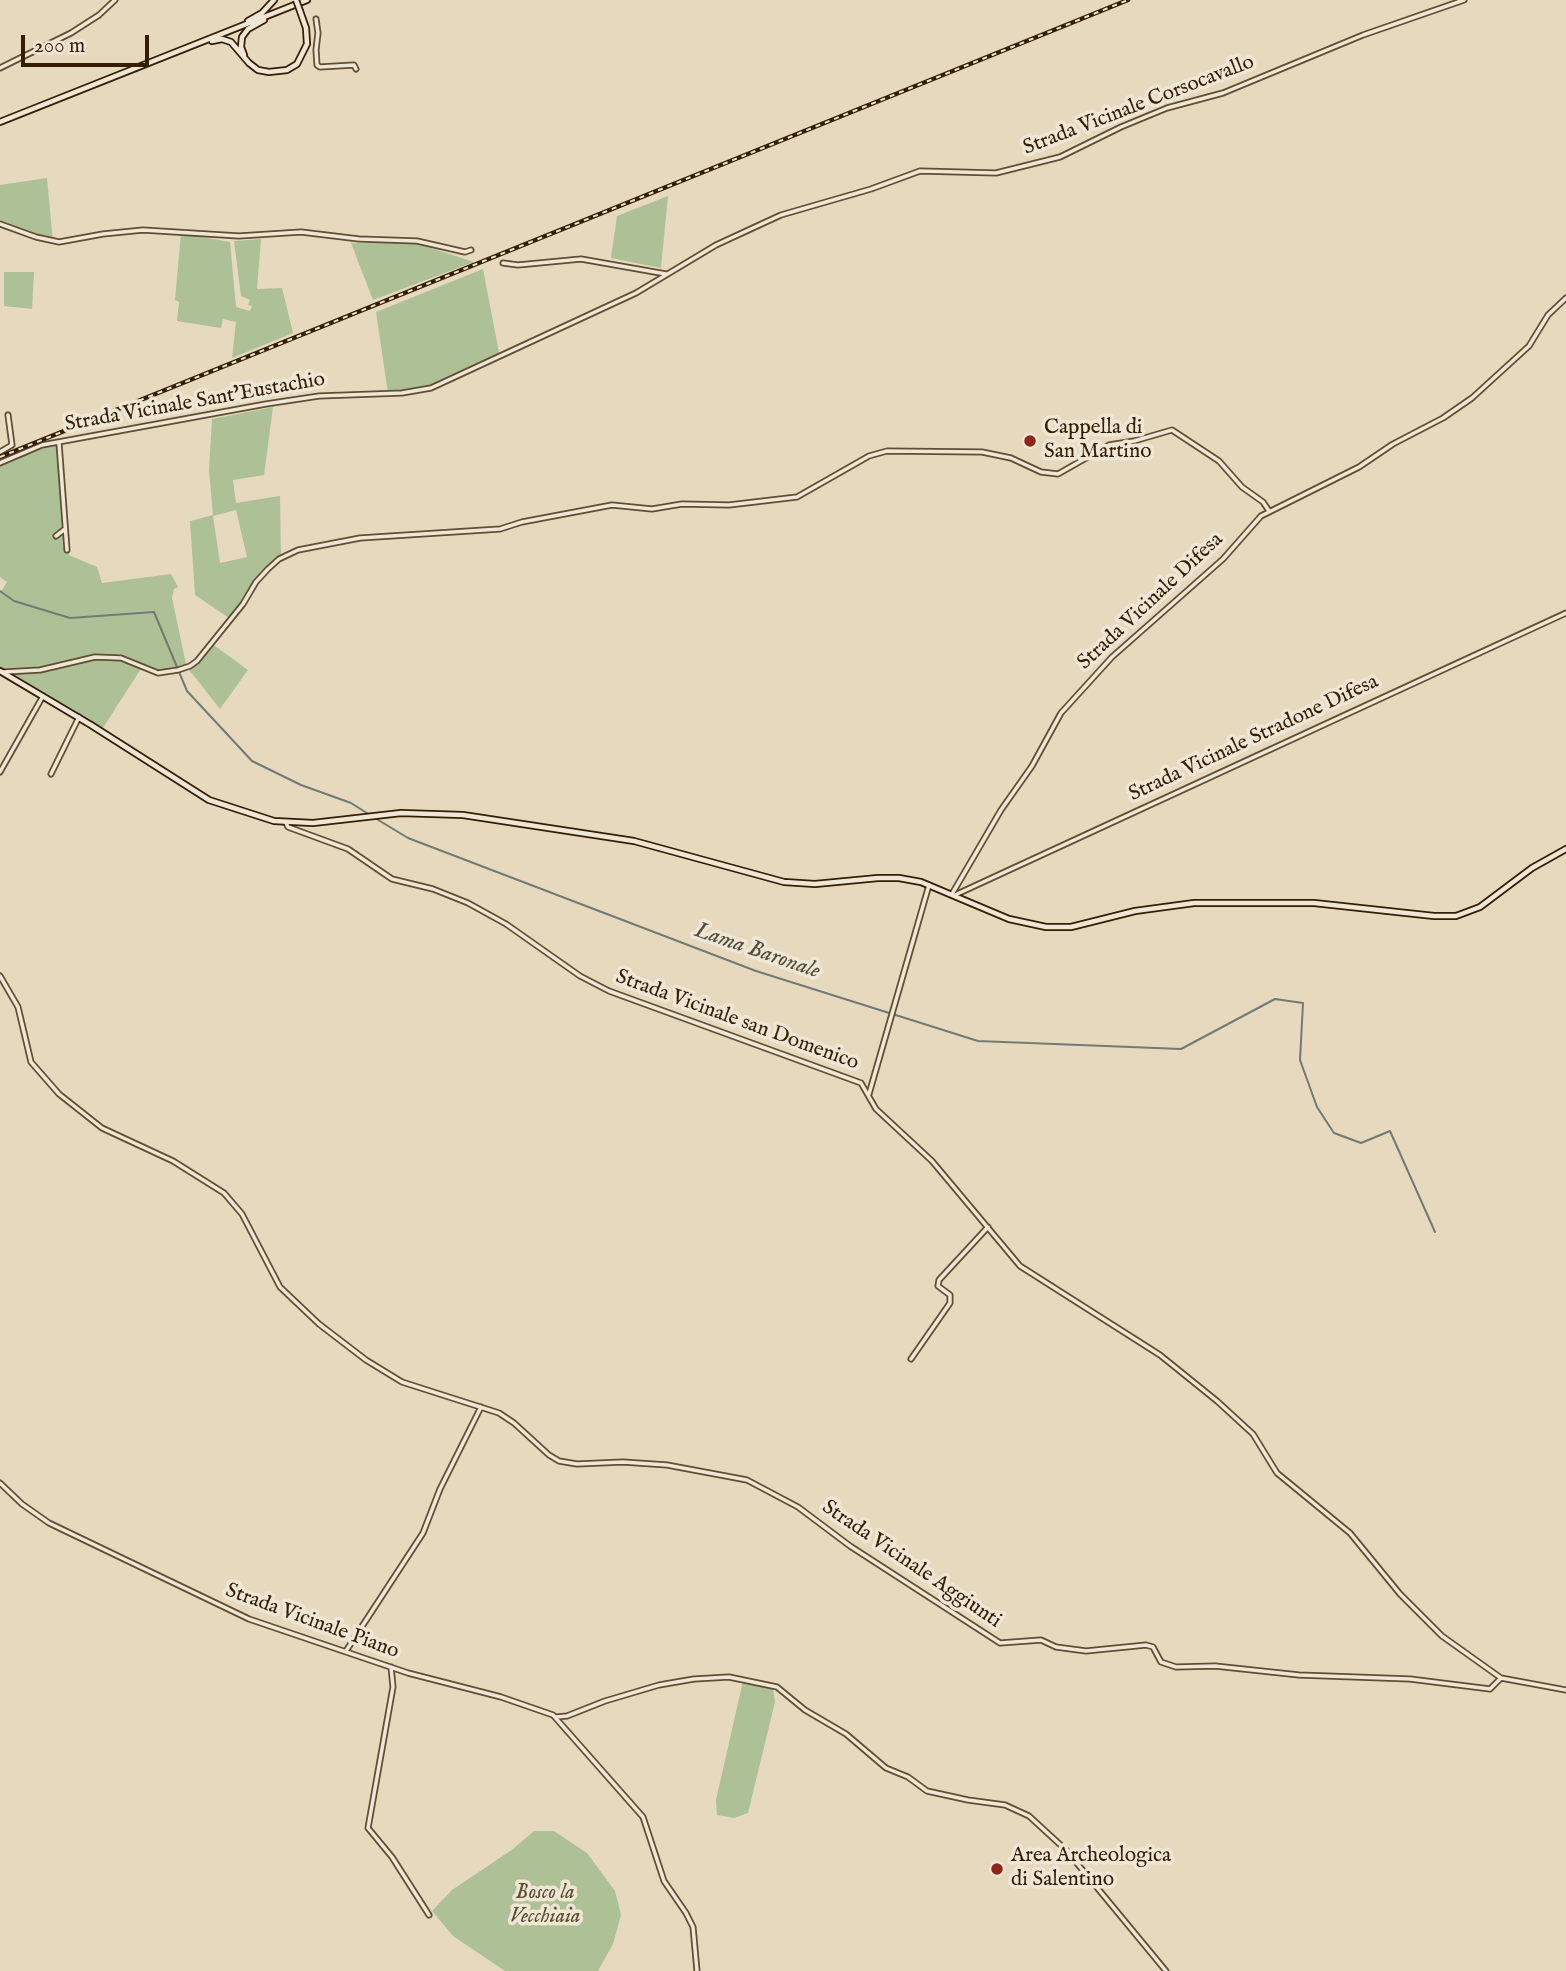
<!DOCTYPE html>
<style>
body{margin:0}
#map{position:relative;width:1566px;height:1971px;overflow:hidden;background:#e6d9be;font-family:"IM FELL English",serif}
canvas{display:block}
.scale{position:absolute;left:21px;top:35px;width:128px;height:32px;box-sizing:border-box;border:4px solid #341f04;border-top:0;padding-left:9px;font-size:21px;line-height:24px;white-space:nowrap;color:#341f04;-webkit-text-stroke:5px #efe6d5;paint-order:stroke}
</style>
<div id="map">
<canvas width="1566" height="1971"></canvas>
<div class="scale">200 m</div>
</div>
<script>
const g = document.querySelector('canvas').getContext('2d');
g.lineJoin = 'round';
function paint(path, color) { g.fillStyle = color; g.fill(path, 'evenodd'); }
const shape = rows => new Path2D(rows.map(r => 'M' + r).join(''));
function trace(path, color, width, dash) { g.strokeStyle = color; g.lineWidth = width; g.lineCap = dash ? 'butt' : 'round'; g.setLineDash(dash || []); g.stroke(path); }
function drawText(font, color, halo, rows, align = 'center') {
  g.font = font + ' "IM FELL English",serif'; g.lineWidth = 7; g.setLineDash([]); g.textBaseline = 'middle'; g.strokeStyle = halo; g.fillStyle = color; for (const [text, x, y, turn = 0] of rows) {
    g.save(); g.translate(x, y); g.rotate((+turn || 0) * Math.PI / 180); g.textAlign = isNaN(turn) ? turn : align; if (halo) g.strokeText(text, 0, 0); g.fillText(text, 0, 0); g.restore();
  }
}
paint(shape([
 [47,178,53,242,0,225,0,185],
 [668,196,661,268,611,258,617,216],
 [181,233,230,242,236,307,250,311,252,306,248,305,250,300,241,296,234,241,261,239,257,289,282,288,293,333,232,358,236,322,223,319,221,328,177,321,179,302,175,300],
 [351,243,416,243,474,262,373,300],
 [483,269,500,358,426,389,388,393,376,312],
 [4,272,34,272,32,309,4,306],
 [273,407,264,475,233,480,236,503,280,496,281,558,253,584,229,618,195,595,190,521,213,515,209,470,212,419],
 [236,510,247,557,220,563,213,516],
 [59,444,69,555,97,567,102,583,171,574,178,587,174,589,172,598,186,664,154,672,142,667,101,731,0,671,0,593,7,582,0,577,0,464,33,450],
 [211,643,248,670,220,709,187,667,194,663],
 [743,1681,773,1688,775,1702,748,1813,734,1818,717,1815,716,1800],
 [534,1831,554,1831,587,1853,615,1891,621,1915,613,1944,598,1971,505,1971,453,1936,432,1911,452,1890,513,1849]
]), '#aec096');
trace(shape([
 [0,591,14,601,70,618,154,612,187,691,252,761,301,785,351,803,370,815],
 [375,818,408,838,756,971,978,1041,1181,1049,1275,999,1303,1003,1300,1060,1317,1107,1334,1133,1361,1143,1390,1131,1435,1232]
]), '#727a73', 2);
const street = shape([
 [316,19,318,33,316,50,317,65,320,67,354,65,356,69],
 [0,68,71,33,99,15,115,0],
 [0,224,36,237,59,242,103,234,143,230,239,236,301,232,359,239,417,241,465,252,471,250],
 [503,263,518,265,581,259,666,274],
 [59,443,67,550],
 [0,452,12,445,8,415],
 [0,463,42,445,266,404,319,396,402,393,431,388,636,293,716,245,781,215,871,189,920,171,996,173,1060,157,1121,127,1167,108,1223,93,1363,35,1464,0],
 [56,536,65,529],
 [4,672,40,670,95,657,121,658,158,673,178,670,190,666,197,661,243,604,256,582,268,569,279,559,298,550,360,538,500,529,522,522,612,505,652,509,682,504,729,505,797,497,869,456,887,451,982,452,1011,458,1041,472,1058,474,1109,445,1134,441,1172,430,1219,461,1242,487,1263,502,1269,511],
 [0,772,43,696],
 [51,774,79,717],
 [286,823,288,827,348,849,392,879,433,889,468,903,506,924,580,976,609,991,861,1083,876,1109,932,1161,1020,1266,1160,1355,1217,1401,1253,1434,1277,1473,1350,1533,1400,1594,1442,1636,1501,1678,1566,1690],
 [952,894,1001,810,1032,766,1061,713,1112,657,1223,559,1261,516,1359,467,1393,444,1443,418,1472,398,1529,346,1548,315,1566,298],
 [955,895,1566,613],
 [0,976,18,1007,31,1062,59,1094,102,1128,173,1161,224,1193,242,1214,280,1287,319,1324,366,1360,402,1382,499,1413,514,1423,549,1455,559,1461,577,1464,623,1462,667,1465,747,1480,798,1507,850,1546,1000,1643,1041,1640,1056,1647,1086,1651,1146,1645,1153,1647,1161,1662,1176,1667,1215,1666,1299,1675,1410,1679,1490,1689,1501,1678],
 [869,1094,929,885],
 [911,1359,950,1303,950,1295,938,1286,939,1280,988,1227],
 [0,1483,22,1504,49,1523,249,1619,408,1673,501,1697,553,1715,643,1817,664,1881,686,1913,693,1927,697,1971],
 [346,1651,423,1533,440,1489,481,1407],
 [391,1667,393,1687,368,1828,392,1857,429,1915],
 [556,1717,567,1716,605,1701,659,1685,694,1679,729,1677,777,1687,805,1710,846,1734,886,1768,908,1777,927,1791,968,1800,1005,1805,1029,1816,1066,1850,1166,1971]
]);
const secondary = shape([
 [248,21,262,13,274,0],
 [212,41,222,39,231,42,249,63,258,70,269,72,287,70,297,64,307,44,306,28,300,11],
 [244,55,241,47,242,37,248,29,264,20],
 [0,122,307,0],
 [0,671,91,725,209,800,274,821,313,823,401,813,463,815,634,841,784,882,815,884,878,878,899,878,921,882,1009,919,1046,927,1071,927,1135,911,1194,903,1314,903,1434,916,1456,916,1480,907,1532,868,1566,849]
]);
trace(street, '#604e32', 7);
trace(secondary, '#341f04', 8);
trace(street, '#efe6d5', 3.5);
trace(secondary, '#efe6d5', 4.5);
const rail = shape([
 [0,457,1128,0]
]);
trace(rail, '#341f04', 4.5);
trace(rail, '#efe6d5', 2, [5]);
const secondaryBridge = shape([
 [296,0,300,11]
]);
trace(secondaryBridge, '#341f04', 8, []);
trace(secondaryBridge, '#efe6d5', 4.5);
for (const [x, y, r, color] of [
 [1030,441,7,"#8f2418"],
 [997,1869,7,"#8f2418"]
]) { const dot = new Path2D(); dot.arc(x, y, r, 0, 2 * Math.PI); g.fillStyle = color; g.fill(dot); trace(dot, '#efe6d5', 2.5); }
drawText('21px', '#341f04', '#efe6d5', [
 ["Strada Vicinale Corsocavallo",1139,106,-21],
 ["Strada Vicinale Sant'Eustachio",195,403,-10],
 ["Strada Vicinale Difesa",1151,602,-43],
 ["Strada Vicinale Stradone Difesa",1254,739,-25],
 ["Strada Vicinale san Domenico",737,1021,20],
 ["Strada Vicinale Aggiunti",911,1565,34],
 ["Strada Vicinale Piano",312,1622,20]
]);
drawText('21px', '#341f04', '#efe6d5', [
 ["Cappella di",1044,429],
 ["San Martino",1044,453],
 ["Area Archeologica",1011,1857],
 ["di Salentino",1011,1881]
], 'left');
drawText('italic 21px', '#594f30', '#efe6d5', [
 ["Bosco la",545,1894],
 ["Vecchiaia",545,1918]
]);
drawText('italic 23px', '#534d3c', '#efe6d5', [
 ["Lama Baronale",757,952,19]
]);
</script>
